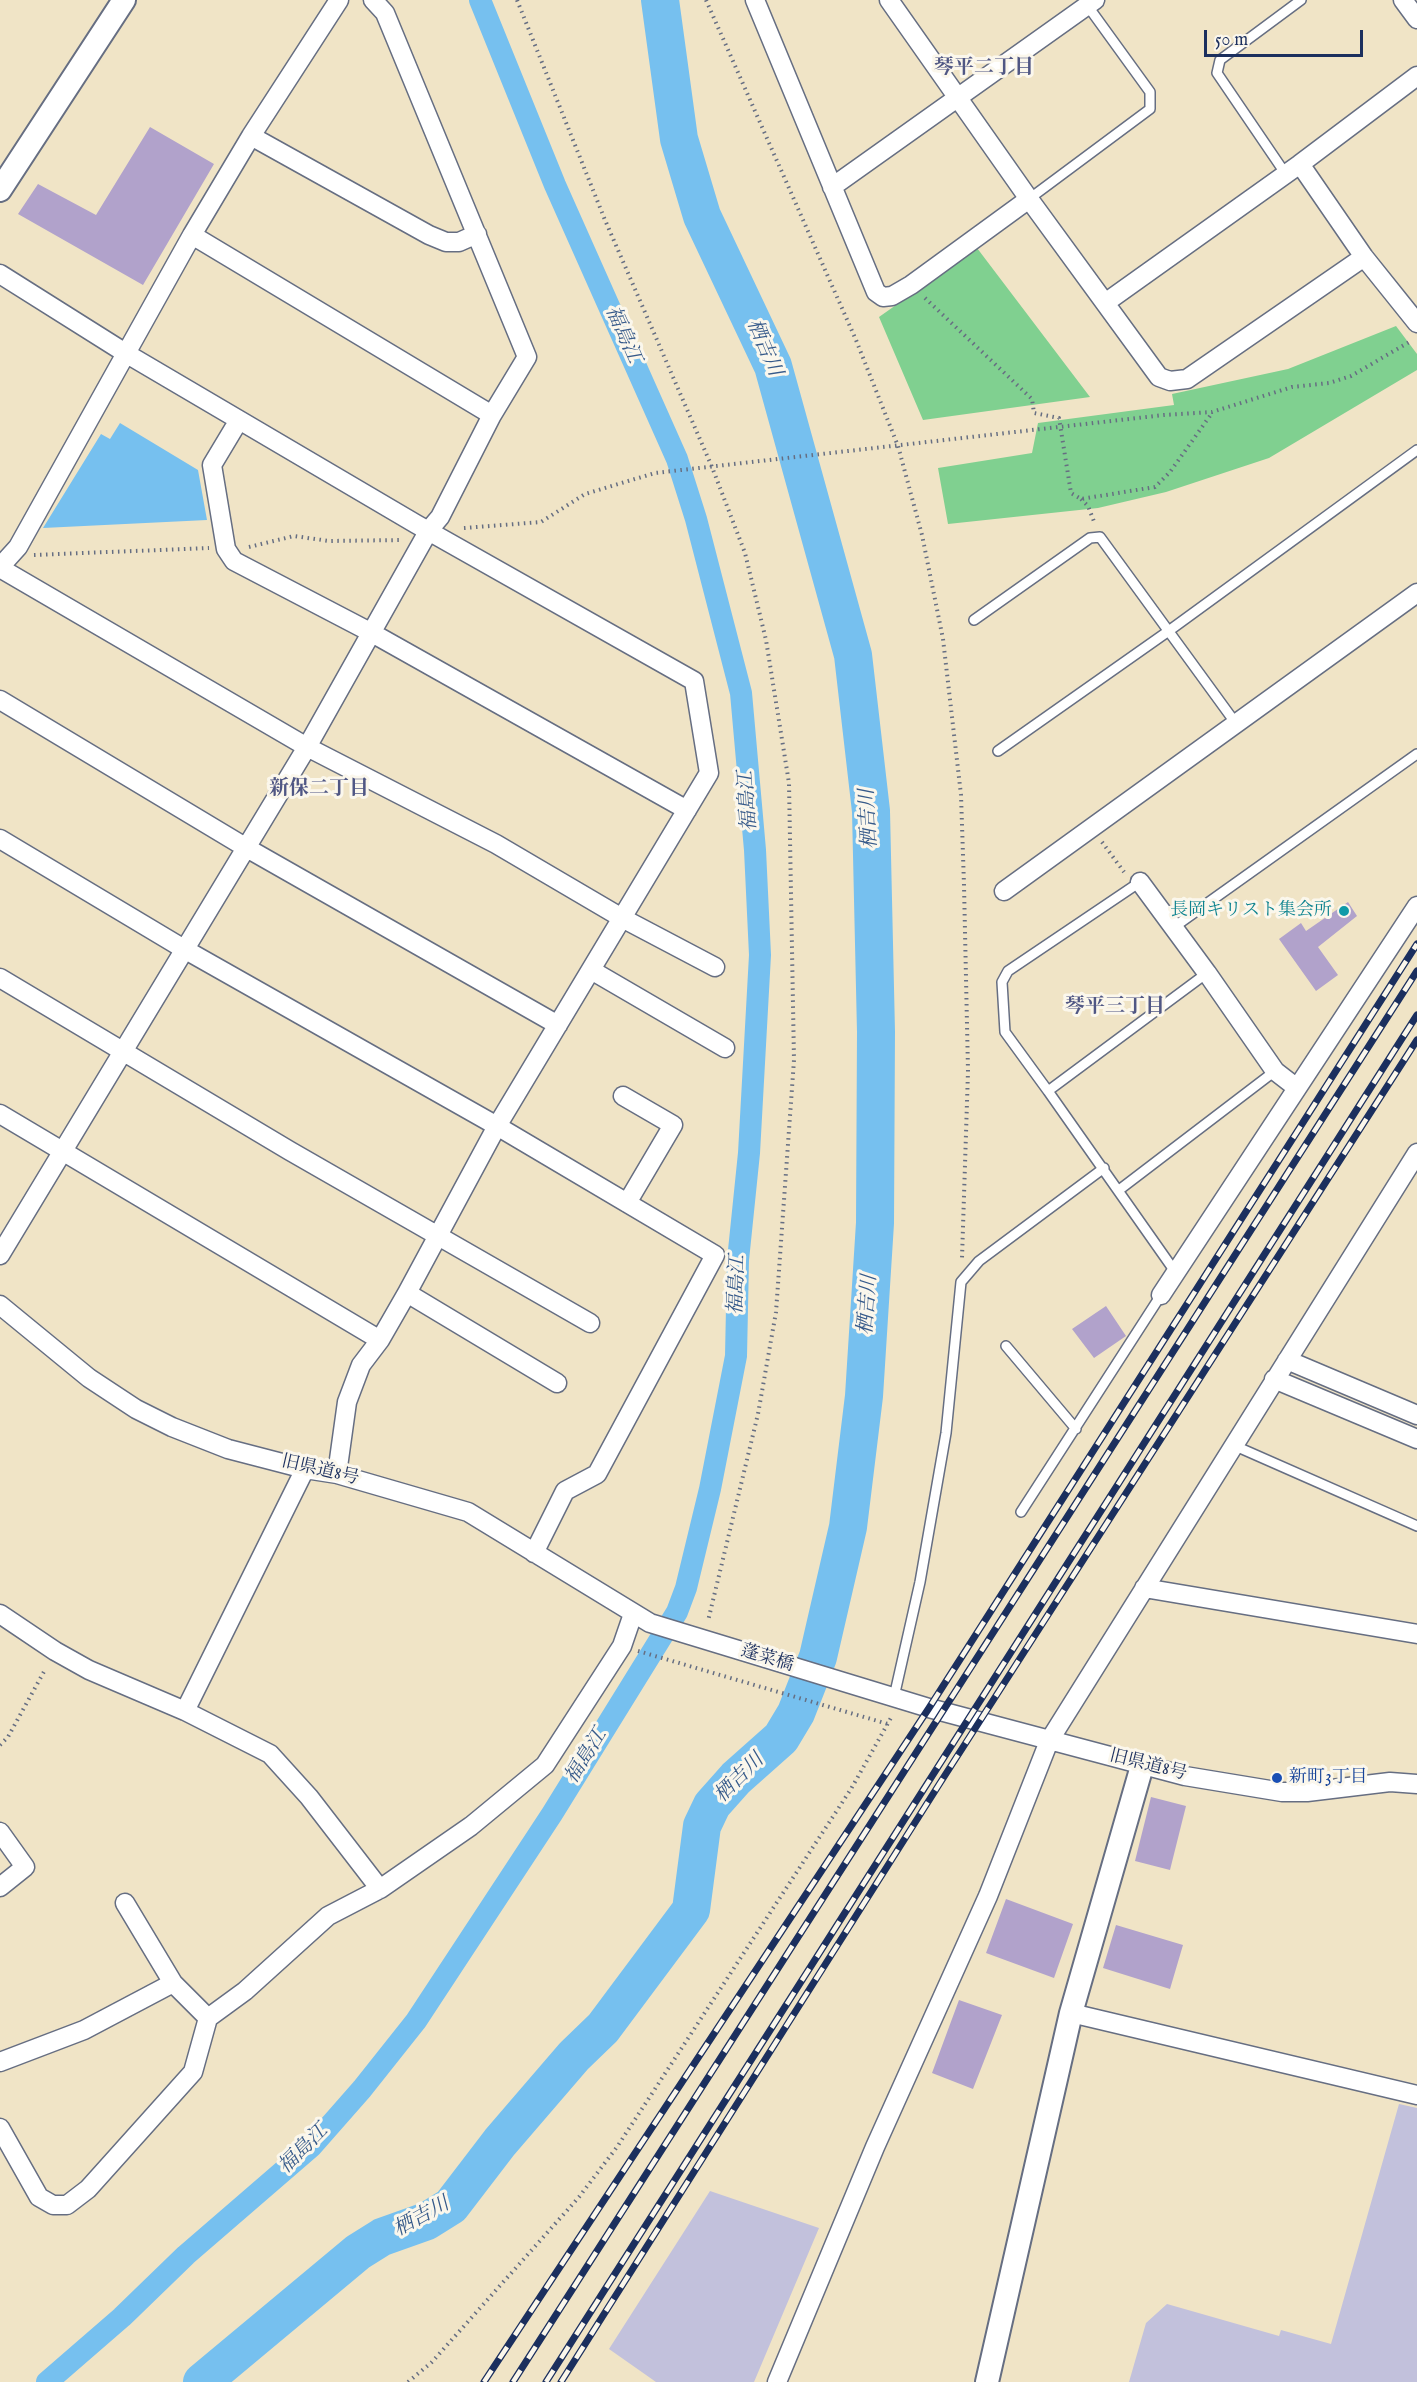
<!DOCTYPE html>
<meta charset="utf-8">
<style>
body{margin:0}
#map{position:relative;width:1417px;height:2382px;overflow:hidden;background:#f0e4c6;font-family:"IM FELL English",serif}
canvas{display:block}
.scale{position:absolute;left:1204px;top:30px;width:159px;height:27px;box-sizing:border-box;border:3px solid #1b2f5e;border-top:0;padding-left:8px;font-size:18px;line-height:21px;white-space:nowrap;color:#1b2f5e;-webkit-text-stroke:4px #fbf7ec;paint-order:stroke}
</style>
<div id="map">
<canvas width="1417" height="2382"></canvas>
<div class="scale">50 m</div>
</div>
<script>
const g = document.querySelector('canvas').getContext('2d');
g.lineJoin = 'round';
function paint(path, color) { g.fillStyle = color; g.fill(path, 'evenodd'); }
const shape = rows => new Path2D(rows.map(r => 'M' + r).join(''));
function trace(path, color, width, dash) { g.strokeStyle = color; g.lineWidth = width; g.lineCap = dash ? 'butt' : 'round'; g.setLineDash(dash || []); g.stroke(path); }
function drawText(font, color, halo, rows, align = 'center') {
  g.font = font + ' "IM FELL English","Noto Serif JP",serif'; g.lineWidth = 6; g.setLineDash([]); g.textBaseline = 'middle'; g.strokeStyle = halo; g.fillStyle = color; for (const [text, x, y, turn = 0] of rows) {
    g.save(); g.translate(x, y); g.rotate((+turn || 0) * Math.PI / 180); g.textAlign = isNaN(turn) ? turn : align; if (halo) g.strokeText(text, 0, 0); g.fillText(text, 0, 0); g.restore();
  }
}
paint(shape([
 [1399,2104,1417,2108,1417,2382,1129,2382,1146,2323,1167,2304,1279,2336,1281,2330,1331,2344],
 [710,2191,819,2228,754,2382,656,2382,609,2349]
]), '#c2c1dc');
paint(shape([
 [977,248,1090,397,923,420,879,317],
 [1396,326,1417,354,1417,370,1269,458,1166,492,1098,508,948,524,938,468,1032,453,1038,423,1174,405,1172,394,1288,369]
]), '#80d090');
paint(shape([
 [120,423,198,470,207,520,43,528,101,434,110,439]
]), '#76c0ef');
trace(shape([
 [47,2382,122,2317,186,2255,311,2147,362,2089,416,2021,552,1814,677,1612,686,1588,710,1489,736,1356,738,1260,749,1153,760,955,755,850,741,693,696,519,677,459,555,185,480,0]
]), '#76c0ef', 22);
trace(shape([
 [202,2382,358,2252,382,2237,427,2221,451,2206,500,2142,574,2056,603,2028,691,1910,702,1826,712,1805,736,1778,781,1738,796,1713,818,1657,848,1527,864,1396,875,1223,876,1032,871,811,853,655,773,366,702,216,679,139,660,0]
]), '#76c0ef', 38);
paint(shape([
 [150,127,214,164,143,285,18,214,38,184,96,215],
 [1348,902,1357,916,1318,947,1338,975,1316,991,1279,939,1301,923,1306,931],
 [1106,1306,1126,1336,1094,1358,1072,1329],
 [1151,1797,1186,1806,1170,1870,1135,1861],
 [1006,1899,1073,1924,1054,1978,986,1953],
 [1116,1925,1183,1945,1170,1989,1103,1968],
 [959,2000,1002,2015,973,2089,932,2073]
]), '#b1a2cb');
const service = shape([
 [1285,173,1217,73,1220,60,1301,0],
 [1029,199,1150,109,1150,92,1087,5],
 [974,620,1090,538,1100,537,1237,725],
 [998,751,1170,630,1417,450],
 [1174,927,1417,754],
 [1048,1091,1005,1032,1002,982,1008,971,1140,882],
 [1119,1190,1275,1071],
 [1176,1273,1048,1091,1207,973],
 [1006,1346,1076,1429],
 [1233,1445,1417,1526],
 [1021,1512,1161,1295],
 [894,1697,920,1582,946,1433,961,1282,979,1261,1104,1168]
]);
const minor = shape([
 [755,0,876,292,883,297,892,296,911,285,1029,199],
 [889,0,1029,199,1159,377,1170,381,1187,379,1364,257],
 [1403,0,1417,19],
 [1417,76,1300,164,1364,257,1417,323],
 [251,136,429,235,446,242,459,242,477,234],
 [832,187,1095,0],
 [192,235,492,415],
 [0,274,127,354,416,524,694,681,709,773,497,1126,407,1293,380,1340,361,1365,347,1402,337,1474],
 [1105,303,1300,164],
 [239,420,212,465,226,549,234,561,372,633,687,810],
 [0,567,18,547,192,235,251,136,339,0],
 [0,568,307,747,496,844,622,918,715,967],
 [0,700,245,847,558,1025],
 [0,839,184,949,497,1126,715,1255,597,1474,565,1491,534,1553],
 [1140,882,1207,973,1275,1071,1297,1088],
 [1004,891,1417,593],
 [591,970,725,1048],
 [0,978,290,1151,590,1323],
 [623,1096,673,1125,627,1203],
 [0,1114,380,1340],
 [0,1255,307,747,429,530,440,517,492,415,527,357,385,13,373,0],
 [407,1293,557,1383],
 [1161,1295,1417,906],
 [0,1305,89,1378,136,1409,172,1427,228,1449,305,1469,337,1474,468,1512,650,1623,929,1708,1185,1776,1282,1792,1307,1792,1390,1782,1417,1784],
 [1287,1360,1417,1415],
 [1274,1379,1417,1439],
 [1144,1588,1417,1634],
 [0,1614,55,1651,89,1670,185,1711,270,1754,309,1797,380,1889],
 [185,1711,305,1469],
 [0,1832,25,1867,0,1887],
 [125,1903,173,1983],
 [1071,2013,1417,2095],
 [0,2062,84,2030,173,1983,208,2018,245,1991,328,1916,380,1889,471,1826,545,1765,622,1646,633,1614],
 [0,2128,39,2197,53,2205,67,2205,88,2189,193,2072,208,2018],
 [777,2382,875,2147,988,1896,1049,1741,1417,1153]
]);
const tertiary = shape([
 [0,190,124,0],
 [987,2382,1071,2013,1142,1766]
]);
trace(service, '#666e82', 12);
trace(minor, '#666e82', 21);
trace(tertiary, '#666e82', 26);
trace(shape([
 [517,0,605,220,712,467,745,553,766,640,789,783,794,1060,776,1312,758,1414,708,1621],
 [706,0,856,340,898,446,922,535,943,639,961,795,964,885,968,1071,962,1258],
 [925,298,1032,399,1034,413,1059,418,1071,493,1081,499,1155,487,1170,472,1212,413],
 [1081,499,1088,506,1095,524],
 [464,528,541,522,585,494,655,473,1164,415,1212,412,1292,387,1329,383,1351,376,1411,341],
 [249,547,294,536,329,541,402,540],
 [34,555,209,548],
 [1102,842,1124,872],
 [638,1651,888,1724],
 [0,1745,8,1737,46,1668],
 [408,2382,432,2362,579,2197,617,2147,851,1789,892,1716]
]), '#666e82', 4, [1.5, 4.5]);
trace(service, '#fff', 9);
trace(minor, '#fff', 18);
trace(tertiary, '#fff', 22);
const rail = shape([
 [484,2382,929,1708,1417,944],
 [513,2382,1417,971],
 [546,2382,1417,1015],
 [561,2382,940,1783,1417,1040]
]);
trace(rail, '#1b2f5e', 7);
trace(rail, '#fbf7ec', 4.5, [14]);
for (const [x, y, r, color] of [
 [1344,911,6,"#0f9aa8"],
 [1277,1778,6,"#1a4fb4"]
]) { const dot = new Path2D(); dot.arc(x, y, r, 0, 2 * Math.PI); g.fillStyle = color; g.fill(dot); trace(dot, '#fbf7ec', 2); }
drawText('18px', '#0d838f', '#fbf7ec', [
 ["長岡キリスト集会所",1332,911]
], 'right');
drawText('18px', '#1b2f5e', '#fbf7ec', [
 ["旧県道8号",320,1471,13],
 ["蓬菜橋",767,1659,17],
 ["旧県道8号",1148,1766,14]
]);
drawText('18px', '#164399', '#fbf7ec', [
 ["新町3丁目",1289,1778]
], 'left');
drawText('bold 20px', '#505784', '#fbf7ec', [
 ["琴平二丁目",984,69],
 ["新保二丁目",319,790],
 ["琴平三丁目",1115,1008]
]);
drawText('italic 20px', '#365a8a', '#fbf7ec', [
 ["福島江",622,335,66],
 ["栖吉川",763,348,67],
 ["福島江",749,801,-94],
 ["栖吉川",870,819,-93],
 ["福島江",738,1285,-88],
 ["栖吉川",869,1305,-86],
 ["福島江",587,1757,-58],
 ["栖吉川",740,1779,-45],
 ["福島江",304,2150,-45],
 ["栖吉川",422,2218,-29]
]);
</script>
